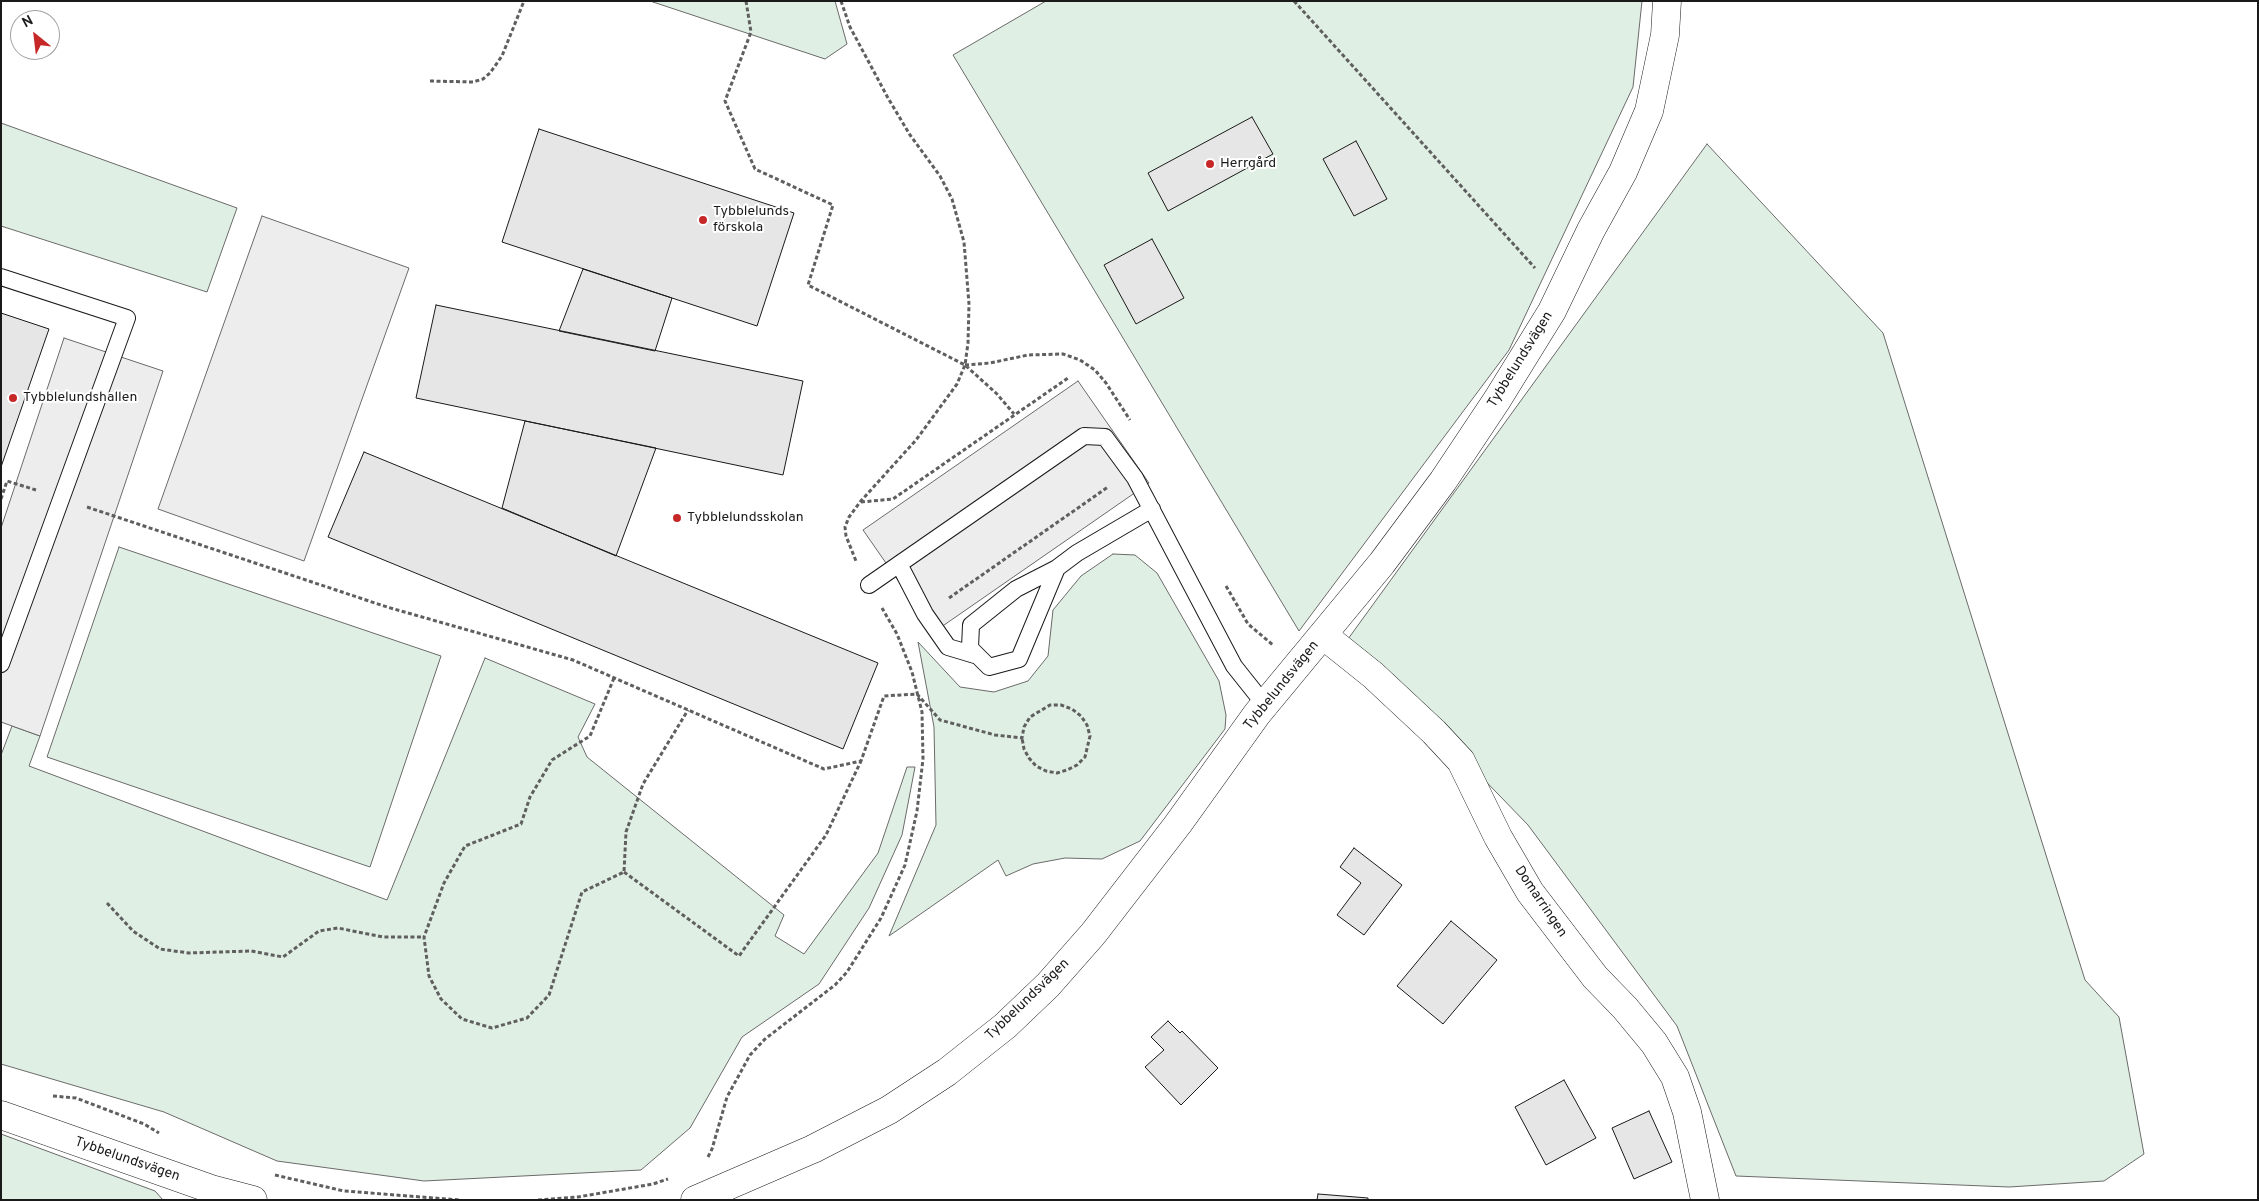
<!DOCTYPE html>
<meta charset="utf-8">
<style>
body{margin:0}
#map{position:relative;width:2259px;height:1201px;overflow:hidden;background:#fff;font-family:Overpass,sans-serif}
canvas{display:block}
.frame{position:absolute;inset:0;border:2px solid #1a1a1a;pointer-events:none}
.north{position:absolute;left:10px;top:10px;width:50px;height:50px;box-sizing:border-box;background:#fff;border:1px solid #a3a3a3;border-radius:50%;rotate:331deg;font-size:14px;font-weight:700;line-height:20px;text-align:center;color:#1a1a1a}
.north::after{content:'';display:block;margin:auto;width:18px;height:22px;background:#c62828;clip-path:polygon(50% 0,100% 100%,50% 72%,0 100%)}
</style>
<div id="map">
<canvas width="2259" height="1201"></canvas>
<div class="frame"></div>
<div class="north">N</div>
</div>
<script>
const g = document.querySelector('canvas').getContext('2d');
g.lineJoin = 'round';
function paint(path, color) { g.fillStyle = color; g.fill(path, 'evenodd'); }
const shape = rows => new Path2D(rows.map(r => 'M' + r).join(''));
function trace(path, color, width, dash) { g.strokeStyle = color; g.lineWidth = width; g.lineCap = dash ? 'butt' : 'round'; g.setLineDash(dash || []); g.stroke(path); }
function drawText(font, color, halo, rows, align = 'center') {
  g.font = font + ' Overpass,sans-serif'; g.lineWidth = 4; g.setLineDash([]); g.textBaseline = 'middle'; g.strokeStyle = halo; g.fillStyle = color; for (const [text, x, y, turn = 0] of rows) {
    g.save(); g.translate(x, y); g.rotate((+turn || 0) * Math.PI / 180); g.textAlign = isNaN(turn) ? turn : align; if (halo) g.strokeText(text, 0, 0); g.fillText(text, 0, 0); g.restore();
  }
}
const green = shape([
 [650,1,835,1,847,44,825,59,650,1],
 [1046,1,1642,1,1633,87,1509,350,1299,631,953,55,1046,1],
 [1,123,237,208,207,292,1,226,1,123],
 [1707,144,1883,333,2085,980,2119,1017,2144,1154,2104,1181,2009,1187,1736,1176,1677,1026,1528,825,1348,639,1707,144],
 [119,547,441,656,370,867,47,757,119,547],
 [1113,554,1135,555,1157,573,1219,681,1226,715,1225,729,1140,841,1102,859,1065,858,1033,864,1006,876,998,860,889,936,936,825,934,727,918,642,960,687,994,692,1028,681,1048,656,1053,610,1081,576,1113,554],
 [485,658,595,704,578,737,587,757,784,915,775,936,804,954,878,853,907,767,915,767,902,835,869,908,819,984,742,1037,690,1128,641,1170,424,1181,277,1161,164,1112,1,1064,1,755,12,726,40,736,29,766,387,900,485,658],
 [1,1134,155,1191,163,1200,1,1200,1,1134]
]);
paint(green, '#e0efe3');
trace(green, '#6a6a6a', 1);
const parking = shape([
 [262,216,409,268,304,561,158,509,262,216],
 [64,338,163,371,40,736,1,722,1,528,64,338],
 [1078,381,1149,483,934,632,863,530,1078,381]
]);
paint(parking, '#ededed');
trace(parking, '#6a6a6a', 1);
const building = shape([
 [1252,117,1273,154,1168,211,1148,173,1252,117],
 [539,129,794,213,757,326,502,242,539,129],
 [1356,141,1387,199,1354,216,1323,159,1356,141],
 [1152,239,1184,298,1136,324,1104,265,1152,239],
 [583,269,672,298,655,351,559,331,583,269],
 [436,305,803,381,783,475,416,398,436,305],
 [1,313,49,329,1,467,1,313],
 [525,421,656,448,616,556,502,508,525,421],
 [364,452,878,663,843,749,328,537,364,452],
 [1354,848,1402,885,1364,935,1337,915,1361,883,1340,867,1354,848],
 [1451,921,1497,960,1443,1024,1397,986,1451,921],
 [1168,1021,1180,1033,1182,1031,1218,1068,1181,1105,1145,1067,1164,1050,1151,1037,1168,1021],
 [1564,1080,1596,1138,1546,1165,1515,1107,1564,1080],
 [1649,1111,1672,1162,1634,1179,1612,1128,1649,1111],
 [1318,1194,1368,1198,1368,1200,1317,1200,1318,1194]
]);
paint(building, '#e6e6e6');
trace(building, '#1a1a1a', 1);
const service = shape([
 [1,277,127,318,1,664],
 [899,564,925,614,948,647,978,656],
 [1057,568,1019,659,989,667,970,648,971,625,1016,589,1057,568,1077,553,1152,509],
 [869,585,1084,436,1105,437,1135,478,1234,666,1265,705]
]);
const minor = shape([
 [1323,635,1373,675,1434,732,1461,761,1498,837,1530,892,1595,977,1625,1008,1654,1043,1675,1077,1687,1112,1705,1200]
]);
const tertiary = shape([
 [1,1115,211,1189,253,1200],
 [695,1200,813,1149,889,1110,947,1072,1005,1026,1048,985,1093,934,1178,824,1257,714,1382,563,1443,481,1497,400,1552,311,1591,230,1623,172,1649,111,1665,35,1667,1]
]);
trace(service, '#1a1a1a', 18);
trace(minor, '#1a1a1a', 29);
trace(tertiary, '#1a1a1a', 29);
trace(shape([
 [746,1,751,32,725,101,755,169,833,205,808,285,965,365,997,394,1014,414],
 [841,1,850,27,888,98,910,135,940,176,952,199,964,242,969,304,968,343,965,365,957,384,916,440,860,502,849,517,845,527,846,536,856,561],
 [1294,1,1535,268],
 [430,81,473,82,483,79,490,73,502,56,524,1],
 [965,365,990,363,1028,355,1063,354,1080,360,1095,370,1106,383,1130,420],
 [1,499,7,481,36,490],
 [861,502,893,499,1068,378],
 [87,507,387,607,573,660,824,769,861,761,884,696,917,694,940,720,995,735,1022,738,1024,727,1030,717,1050,705,1061,705,1072,709,1081,716,1087,725,1090,736,1085,757,1077,765,1067,770,1057,773,1046,771,1036,766,1029,758,1024,749,1022,738],
 [1226,586,1248,624,1273,645],
 [949,598,1108,487],
 [614,678,590,736,552,760,530,797,521,824,465,846,444,883,424,937,429,976,441,999,462,1019,492,1028,527,1018,549,995,582,892,624,872,626,832,643,784,688,710],
 [624,872,739,956,826,835,861,761],
 [107,903,133,931,160,949,189,953,251,951,283,957,319,931,338,928,383,937,424,937],
 [53,1096,76,1098,144,1124,159,1133],
 [708,1157,712,1149,727,1097,750,1055,765,1039,835,985,847,972,881,918,905,865,917,811,923,759,922,712,912,672,897,634,882,608],
 [275,1175,344,1191,460,1200],
 [538,1200,578,1197,653,1184,668,1179]
]), '#5f5f5f', 3, [4, 2.5]);
trace(service, '#fff', 16);
trace(minor, '#fff', 28);
trace(tertiary, '#fff', 28);
for (const [x, y, r, color] of [
 [1210,164,5,"#c62828"],
 [703,220,5,"#c62828"],
 [13,398,5,"#c62828"],
 [677,518,5,"#c62828"]
]) { const dot = new Path2D(); dot.arc(x, y, r, 0, 2 * Math.PI); g.fillStyle = color; g.fill(dot); trace(dot, '#fff', 2); }
drawText('14px', '#1a1a1a', '#fff', [
 ["Herrgård",1220,164],
 ["Tybblelunds",713,212],
 ["förskola",713,228],
 ["Tybblelundshallen",23,398],
 ["Tybblelundsskolan",687,518]
], 'left');
drawText('14px', '#1a1a1a', '#fff', [
 ["Tybbelundsvägen",1521,360,-58],
 ["Tybbelundsvägen",1282,686,-51],
 ["Domarringen",1540,902,56],
 ["Tybbelundsvägen",1028,1000,-44],
 ["Tybbelundsvägen",127,1160,19]
]);
</script>
